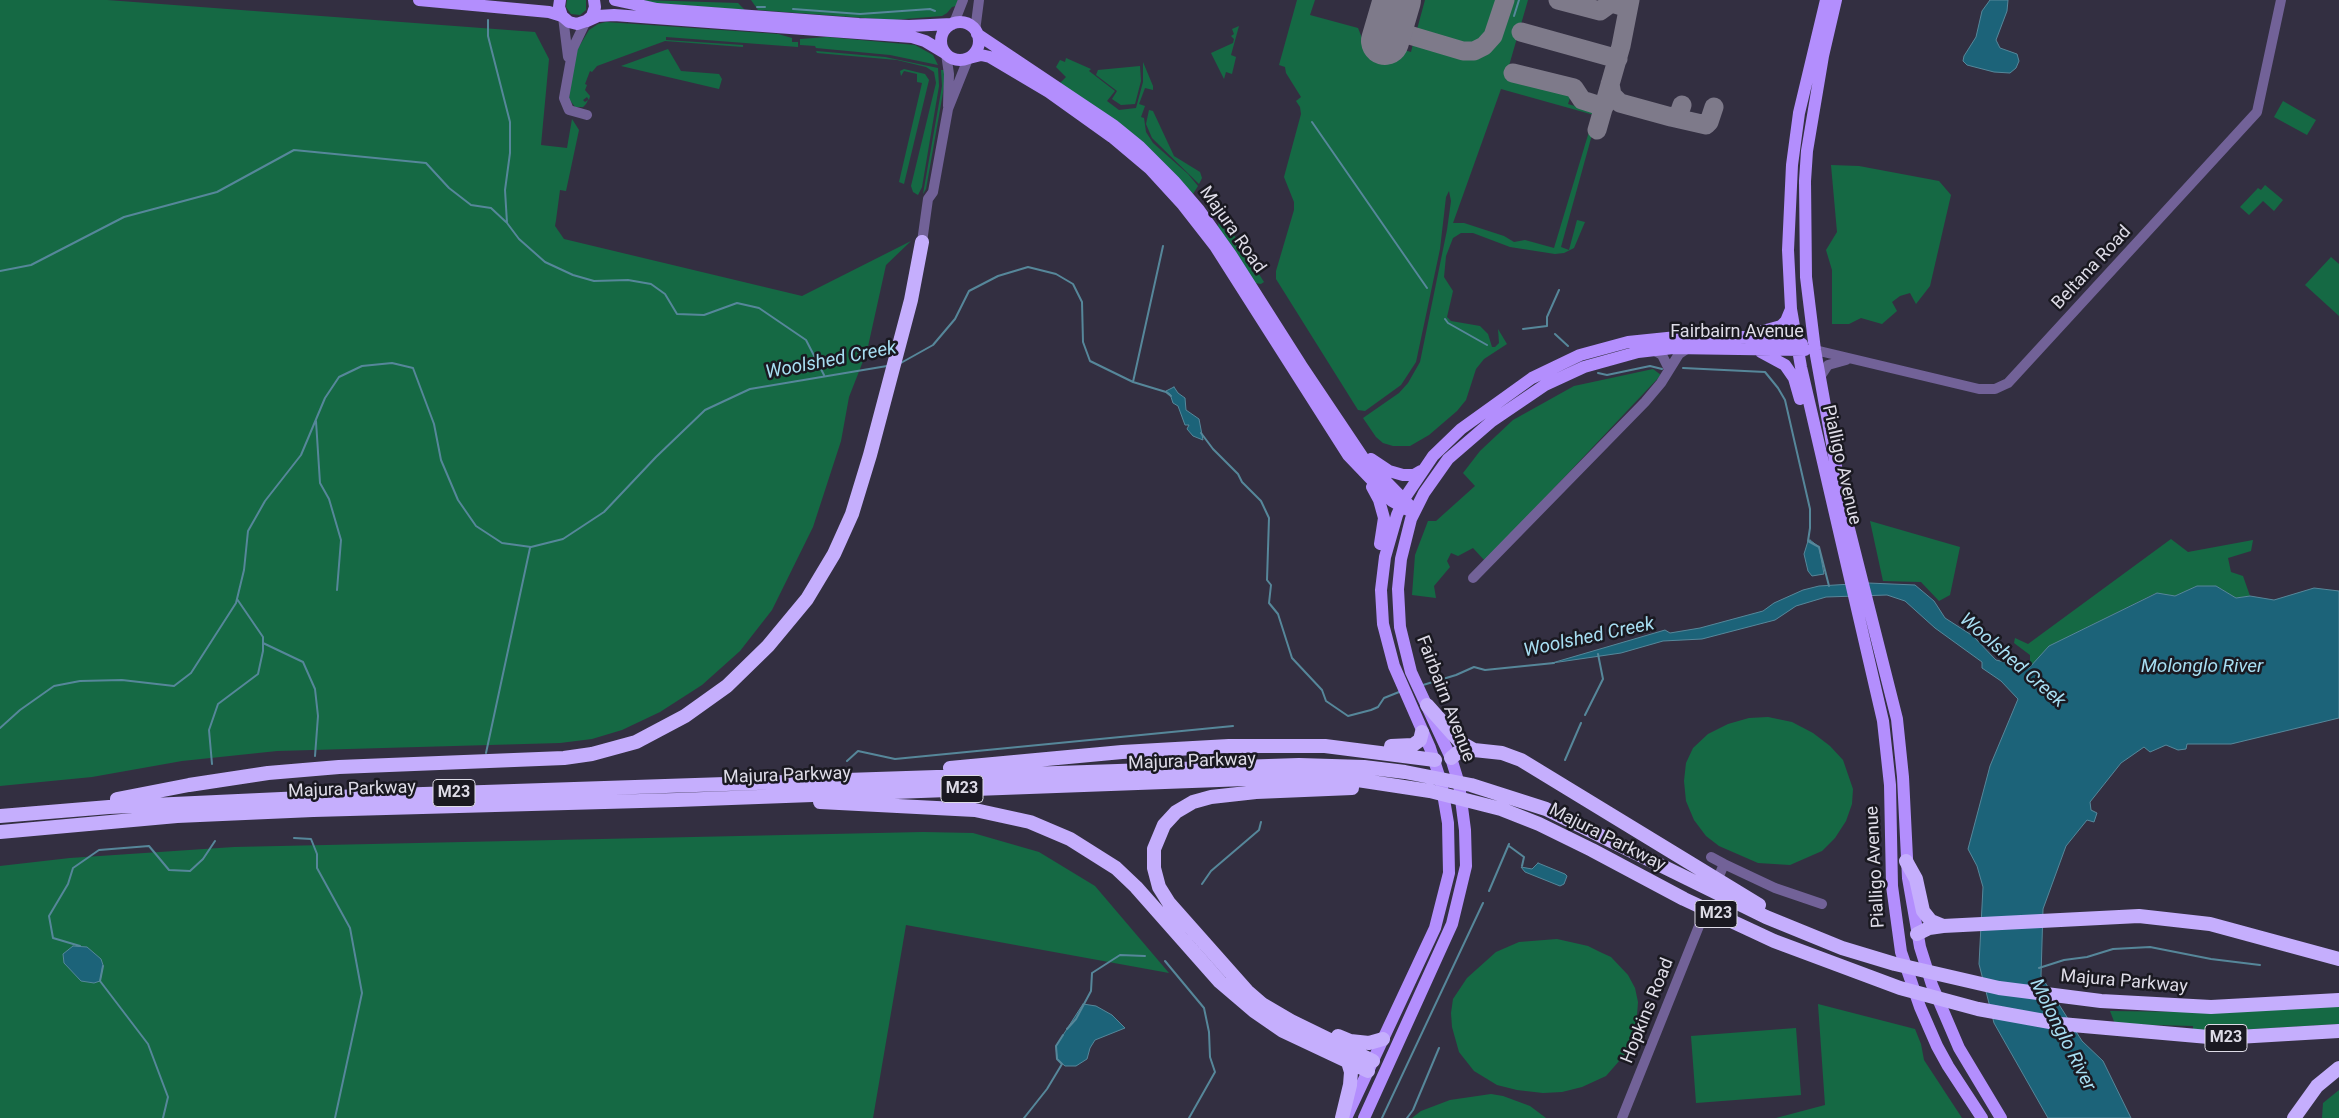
<!DOCTYPE html>
<style>
body{margin:0}
canvas{display:block;background:#332f41}
</style>
<canvas width="2339" height="1118"></canvas>
<script>
const g = document.querySelector('canvas').getContext('2d');
g.lineJoin = 'round';
function paint(path, color) { g.fillStyle = color; g.fill(path, 'evenodd'); }
const shape = rows => new Path2D(rows.map(r => 'M' + r).join(''));
function trace(path, color, width, dash) { g.strokeStyle = color; g.lineWidth = width; g.lineCap = dash ? 'butt' : 'round'; g.setLineDash(dash || []); g.stroke(path); }
function drawText(font, color, halo, rows, align = 'center') {
  g.font = font + ' Roboto,sans-serif'; g.lineWidth = 5; g.setLineDash([]); g.textBaseline = 'middle'; g.strokeStyle = halo; g.fillStyle = color; for (const [text, x, y, turn = 0] of rows) {
    g.save(); g.translate(x, y); g.rotate((+turn || 0) * Math.PI / 180); g.textAlign = isNaN(turn) ? turn : align; if (halo) g.strokeText(text, 0, 0); g.fillText(text, 0, 0); g.restore();
  }
}
paint(shape([
 [0,0,107,0,535,32,549,59,541,145,567,148,572,119,579,130,566,191,560,190,556,220,555,226,564,239,802,296,911,241,886,265,867,351,849,397,841,441,813,527,772,610,740,651,702,685,660,712,622,730,592,739,560,743,277,751,182,761,92,777,0,786],
 [567,0,586,0,586,10,580,15,571,14,566,7],
 [642,0,738,3,745,10,655,3],
 [751,0,958,0,956,6,952,7,947,13,942,16,892,20,758,10],
 [1297,0,1315,0,1310,15,1358,28,1362,38,1411,52,1414,40,1471,55,1490,47,1498,37,1509,0,1528,0,1506,76,1571,95,1568,104,1598,113,1561,247,1569,250,1577,220,1585,222,1574,248,1564,253,1555,254,1510,247,1473,233,1461,233,1453,238,1446,256,1444,277,1453,291,1447,317,1451,321,1480,326,1488,334,1492,347,1495,347,1499,343,1498,329,1507,344,1484,359,1476,369,1466,400,1457,411,1429,435,1410,446,1393,446,1383,443,1376,437,1363,418,1399,393,1408,383,1420,362,1447,230,1451,201,1449,191,1446,197,1440,249,1416,362,1401,385,1365,411,1358,410,1276,279,1276,271,1294,210,1294,202,1284,177,1301,114,1300,107,1296,101,1301,97,1286,73,1285,67,1279,65],
 [1501,89,1594,115,1554,248,1525,240,1514,242,1504,236,1464,223,1453,223],
 [1425,0,1503,0,1491,34,1482,44,1468,47,1416,33],
 [606,22,778,34,792,38,792,42,798,42,798,47,666,37,666,40,743,45,743,47,665,41,597,66,592,72,590,71,585,84,587,85,585,90,590,96,589,100,587,97,583,100,585,102,588,100,586,104,583,107,575,107,569,99,574,55,589,30,598,24],
 [1239,26,1231,55,1236,57,1232,74,1226,72,1224,79,1211,53,1233,43,1234,39,1231,36,1234,34,1232,29],
 [827,37,915,45,933,55,938,65,890,55,816,48,815,46,800,45,800,39],
 [668,49,681,71,719,74,722,79,719,89,621,66],
 [816,51,885,57,938,68,939,86,922,187,918,195,913,192,911,186,936,83,934,72,926,67,897,60,817,53],
 [1066,58,1091,69,1089,71,1115,91,1107,101,1119,110,1136,108,1143,82,1143,62,1153,86,1153,90,1145,88,1139,104,1145,106,1141,117,1144,118,1146,132,1153,143,1188,174,1198,186,1193,194,1060,83,1066,77,1056,67,1060,60,1065,62],
 [1140,66,1141,81,1135,104,1121,105,1112,99,1117,91,1096,75,1098,70],
 [904,69,925,74,929,80,904,184,899,182,922,83,917,82,917,74,904,71,901,76,900,71],
 [941,70,944,70,944,87,926,189,923,194,942,86],
 [2283,101,2316,120,2307,135,2274,117],
 [1149,110,1153,111,1174,156,1200,172,1202,178,1199,184,1152,138,1146,124],
 [1831,165,1859,166,1939,181,1951,195,1930,286,1916,304,1910,293,1900,296,1892,302,1897,311,1882,324,1861,318,1849,324,1832,324,1832,270,1826,250,1837,232],
 [2265,185,2283,200,2274,211,2263,201,2249,215,2240,207,2258,188,2261,190],
 [1220,213,1264,282,1261,284,1255,283,1218,227],
 [2331,257,2339,264,2339,316,2305,285],
 [1653,369,1661,375,1485,561,1473,548,1458,556,1451,553,1447,561,1450,567,1434,586,1436,598,1412,595,1415,555,1428,521,1436,521,1475,486,1463,473,1480,451,1513,420,1574,386],
 [1870,521,1960,547,1950,595,1939,601,1921,582,1883,581],
 [2171,539,2188,552,2253,540,2251,551,2228,558,2231,572,2243,576,2250,596,2236,598,2216,586,2197,586,2175,596,2156,593,2049,646,2030,668,2030,655,2014,643,2015,638,2028,644],
 [1768,717,1792,722,1813,733,1830,746,1843,760,1853,789,1852,804,1846,821,1835,838,1822,851,1790,865,1758,863,1719,846,1706,836,1694,820,1686,801,1684,781,1686,763,1693,748,1708,734,1728,724,1749,718],
 [923,832,973,833,1039,852,1095,886,1169,973,906,925,873,1118,0,1118,0,866,70,858,234,847],
 [1557,939,1588,946,1600,952,1611,957,1628,975,1635,988,1638,1002,1636,1029,1633,1039,1627,1052,1606,1076,1582,1087,1562,1092,1543,1093,1517,1090,1497,1085,1474,1071,1459,1052,1452,1027,1451,1013,1453,999,1467,978,1496,952,1519,942],
 [2339,1003,2339,1024,2254,1029,2193,1030,2193,1026,2115,1024,2110,1011,2192,1012],
 [1818,1004,1915,1029,1921,1044,1924,1060,1962,1118,1776,1118,1825,1105],
 [1796,1028,1801,1095,1696,1103,1691,1036],
 [2339,1090,2339,1118,2322,1118,2323,1103],
 [1491,1094,1503,1096,1530,1106,1546,1118,1412,1118,1421,1111,1450,1100]
]), '#156944');
const water = shape([
 [1990,0,2008,0,2007,11,1996,40,2000,48,2017,54,2019,61,2016,68,2010,73,1994,72,1967,65,1963,61,1964,56,1976,37,1982,11,1990,0],
 [1174,387,1178,393,1185,398,1186,410,1199,419,1203,440,1193,436,1187,429,1189,425,1185,425,1178,406,1173,403,1170,394,1166,391,1174,387],
 [1810,540,1819,547,1824,574,1812,576,1808,571,1804,554,1808,541,1810,540],
 [1868,583,1915,585,1934,601,1945,618,1973,636,1996,660,2029,668,2049,646,2157,593,2175,596,2197,586,2216,586,2236,598,2250,596,2274,600,2314,588,2339,591,2339,718,2231,744,2187,744,2186,749,2178,750,2166,745,2150,752,2144,747,2121,763,2090,802,2091,810,2097,813,2094,822,2087,820,2066,846,2043,909,2041,976,2082,1041,2103,1061,2131,1118,2048,1118,1994,1023,1979,964,1983,887,1977,866,1968,849,1990,766,2018,699,2001,681,1982,668,1982,662,1935,628,1905,601,1887,595,1826,597,1796,606,1775,620,1702,639,1663,641,1621,653,1552,663,1665,630,1670,633,1700,628,1763,611,1774,603,1803,590,1819,586,1868,583],
 [1538,863,1565,874,1567,876,1564,884,1560,886,1525,872,1521,867,1532,869,1538,863],
 [73,946,87,947,101,959,103,965,100,981,94,983,81,981,64,963,63,954,73,946],
 [1083,1004,1096,1006,1112,1015,1125,1028,1095,1040,1090,1048,1087,1059,1076,1066,1065,1066,1057,1059,1056,1046,1083,1004]
]);
paint(water, '#1c6379');
trace(water, '#56879a', 1);
trace(shape([
 [757,7,765,7],
 [793,9,860,14,930,9,935,11],
 [1514,16,1519,0],
 [488,20,488,36,510,122,510,153,505,190,507,223,519,239,545,262,573,275,594,281,628,280,651,284,665,294,677,314,704,315,737,303,759,308,806,340,824,375],
 [1312,122,1427,288],
 [0,271,31,265,124,217,217,192,294,150,426,163,449,188,471,205,491,208,506,222],
 [1445,319,1448,323,1487,345],
 [1523,329,1547,326,1547,317,1559,290],
 [1555,334,1568,346],
 [899,364,933,345,955,319,969,291,998,276,1028,267,1056,274,1073,284,1082,302,1083,342,1090,361,1133,382,1166,392,1171,396],
 [1683,368,1765,372,1778,388,1785,400,1810,509,1810,528,1808,541,1819,547,1829,586],
 [1598,373,1607,375,1650,366,1662,369],
 [1133,382,1163,246],
 [316,421,320,483,329,499,341,540,337,590],
 [1201,433,1213,449,1238,474,1242,482,1261,501,1269,518,1267,580,1271,585,1269,603,1278,614,1292,658,1322,690,1326,701,1348,716,1371,710,1378,707,1384,698,1399,692],
 [263,643,303,662,315,689,318,716,315,756],
 [1423,685,1456,675,1474,667,1485,670,1554,663],
 [1585,715,1603,679,1598,654],
 [0,728,20,710,54,686,80,681,122,680,174,686,191,673,236,603,244,570,248,531,265,501,301,455,325,398,339,377,362,366,392,363,413,368,434,424,441,460,458,500,476,526,502,543,531,547,563,539,604,512,656,457,705,410,750,389,887,366],
 [486,753,530,548],
 [1565,760,1581,723],
 [847,761,858,751,895,759,1233,726],
 [212,764,209,730,218,704,258,674,263,651,263,637,237,599],
 [294,838,311,839,317,854,317,868,350,928,362,993,335,1118],
 [1509,846,1524,857,1522,866],
 [1202,884,1211,871,1259,830,1261,822],
 [1489,891,1509,844],
 [80,946,53,938,49,916,68,884,73,868,99,850,149,846,169,870,190,871,203,859,215,841],
 [1165,961,1204,1008,1209,1032,1210,1057,1215,1072,1189,1118],
 [103,966,100,981,148,1044,168,1097,163,1118],
 [2039,968,2064,960,2087,957,2113,949,2150,947,2211,959,2260,965],
 [1067,1029,1076,1019,1091,991,1092,973,1120,955,1145,956],
 [1024,1118,1047,1089,1062,1064,1057,1059,1056,1046,1063,1035],
 [1382,1118,1483,903],
 [1407,1118,1413,1110,1439,1048]
]), '#56879a', 2);
trace(shape([
 [1558,0,1600,11,1611,3,1628,8],
 [1389,29,1463,51,1474,51,1484,46,1493,36,1505,0],
 [1521,32,1618,59],
 [1513,73,1574,88,1582,100,1604,107],
 [1610,84,1612,95,1620,103,1671,117,1679,114,1682,105],
 [1671,117,1706,125,1709,122,1714,107],
 [1597,130,1621,46,1630,0]
]), '#7e7a8a', 19);
trace(shape([
 [1385,41,1397,0]
]), '#7e7a8a', 48);
trace(shape([
 [563,17,568,57],
 [586,21,573,48,564,98,569,110,587,115],
 [954,23,963,0],
 [975,31,979,0],
 [946,54,949,74,948,106],
 [922,242,928,199,933,192,948,109,968,59],
 [1653,350,1662,355,1669,369],
 [1815,350,1979,389,1995,389,2008,383,2257,112,2281,0],
 [1820,377,1828,365,1846,360],
 [1473,578,1645,402,1661,383,1679,354,1688,348],
 [1711,857,1724,864],
 [1719,876,1724,864,1775,888,1822,904],
 [1622,1118,1703,916]
]), '#726298', 10);
trace(shape([
 [419,0,549,12,562,16],
 [560,0,559,7,562,16,569,22,577,24,586,21,592,16,595,7,594,0],
 [615,0,657,9,859,24,909,26,952,24],
 [1826,0,1799,113,1792,165,1788,250,1791,309,1801,367,1883,721,1890,785,1892,886,1901,952,1920,1007,1937,1046,1948,1066,1982,1118],
 [1836,0,1823,56,1807,151,1805,181,1806,277,1815,350,1843,505,1897,719,1903,777,1908,878,1920,947,1932,985,1959,1048,2001,1118],
 [587,21,598,16,614,15,912,37,925,41,945,53],
 '941 41a19 19 0 1 1 38 0a19 19 0 1 1-38 0Z',
 [977,34,1113,125,1140,147,1174,181,1199,210,1231,255,1301,365,1364,459,1409,505],
 [969,58,981,55,990,57,1049,92,1112,137,1150,169,1183,205,1215,246,1348,455,1392,501,1408,510],
 [1752,334,1781,326,1786,321,1791,309],
 [1761,352,1785,365,1794,378,1800,399],
 [1371,459,1389,471,1403,475,1414,475,1421,471],
 [1372,487,1379,500,1384,518,1380,544],
 [1346,1118,1435,928,1449,873,1448,823,1441,782,1430,748,1394,666,1383,624,1381,590,1385,557,1397,515,1404,499,1433,456,1461,429,1532,378,1580,355,1628,342,1677,337,1745,337,1795,340,1802,344],
 [1364,1118,1452,924,1466,866,1465,830,1459,784,1451,758,1411,672,1400,627,1398,589,1401,559,1411,519,1424,493,1448,459,1492,421,1545,385,1584,367,1638,352,1673,348,1805,350]
]), '#b38efd', 12);
trace(shape([
 [1427,705,1460,742,1474,750],
 [1391,746,1413,745,1420,740,1422,732],
 [1451,758,1457,753,1474,750,1502,753,1521,760,1759,905],
 [950,768,1122,752,1229,746,1325,746,1435,760],
 [1352,788,1256,792,1211,797,1193,802,1176,812,1164,825,1154,849,1154,868,1159,887,1169,903,1247,991,1262,1004,1291,1021,1373,1061],
 [117,799,189,785,268,773,339,767,564,758,592,754,636,742,685,716,727,686,768,646,807,599,834,554,852,514,870,455,911,300,922,242],
 [820,802,975,810,1030,822,1070,839,1116,868,1136,887,1220,982,1254,1011,1283,1031,1368,1071],
 [0,816,109,807,303,798,1299,765,1364,767,1405,772,1471,785,1546,809,1766,917,1842,948,1895,964,1999,988,2101,1001,2211,1007,2339,1000],
 [0,832,177,816,313,810,677,800,1273,778,1351,779,1430,791,1501,809,1539,824,1592,850,1684,899,1774,941,1900,988,1978,1009,2061,1024,2220,1038,2339,1031],
 [1906,861,1916,879,1923,911,1931,921,1943,926],
 [1917,934,1929,928,1943,926,2139,916,2210,924,2339,959],
 [1338,1036,1350,1041,1369,1043,1383,1039],
 [1342,1118,1350,1085,1351,1072,1348,1062],
 [2294,1118,2317,1086,2339,1068]
]), '#c5aefd', 14);
for (const [x, y, w] of [
 [962,789,42],
 [454,793,42],
 [1716,914,42],
 [2226,1038,42]
]) { const box = new Path2D(); box.roundRect(x - w / 2, y - 13.5, w, 27, 4); g.fillStyle = '#1a1921'; g.fill(box); trace(box, '#dedce7', 1); }
drawText('bold 16px', '#dedce7', null, [
 ["M23",962,789],
 ["M23",454,793],
 ["M23",1716,914],
 ["M23",2226,1038]
]);
drawText('18px', '#dedce7', '#1a1921', [
 ["Majura Road",1232,230,55],
 ["Beltana Road",2092,268,-47],
 ["Fairbairn Avenue",1737,332],
 ["Pialligo Avenue",1841,465,77],
 ["Fairbairn Avenue",1445,699,69],
 ["Majura Parkway",1192,762,-2],
 ["Majura Parkway",787,776,-2],
 ["Majura Parkway",352,790,-2],
 ["Majura Parkway",1607,838,27],
 ["Pialligo Avenue",1876,867,-93],
 ["Majura Parkway",2124,982,5],
 ["Hopkins Road",1648,1011,-68]
]);
drawText('italic 19px', '#a7def2', '#1a1921', [
 ["Woolshed Creek",831,361,-11],
 ["Woolshed Creek",1589,638,-12],
 ["Woolshed Creek",2012,661,41],
 ["Molonglo River",2202,667],
 ["Molonglo River",2062,1035,63]
]);
</script>
